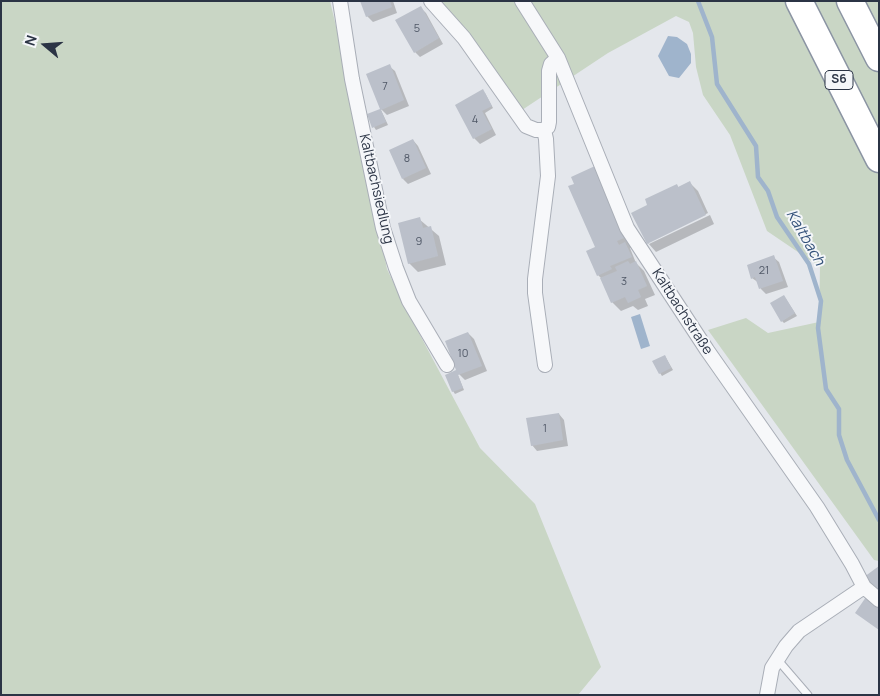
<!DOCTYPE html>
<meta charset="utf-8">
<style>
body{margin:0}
#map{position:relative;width:880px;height:696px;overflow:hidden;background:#e4e7ec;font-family:Manrope,sans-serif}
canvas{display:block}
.frame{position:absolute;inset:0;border:2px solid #2b3445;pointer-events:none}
.north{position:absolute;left:20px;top:20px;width:50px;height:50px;-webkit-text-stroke:4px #f4f6f9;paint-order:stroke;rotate:288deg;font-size:14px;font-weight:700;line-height:20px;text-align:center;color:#2b3445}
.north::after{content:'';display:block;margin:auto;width:18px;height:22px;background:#2b3445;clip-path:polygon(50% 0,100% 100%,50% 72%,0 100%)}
</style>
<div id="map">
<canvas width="880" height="696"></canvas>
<div class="frame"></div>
<div class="north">N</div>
</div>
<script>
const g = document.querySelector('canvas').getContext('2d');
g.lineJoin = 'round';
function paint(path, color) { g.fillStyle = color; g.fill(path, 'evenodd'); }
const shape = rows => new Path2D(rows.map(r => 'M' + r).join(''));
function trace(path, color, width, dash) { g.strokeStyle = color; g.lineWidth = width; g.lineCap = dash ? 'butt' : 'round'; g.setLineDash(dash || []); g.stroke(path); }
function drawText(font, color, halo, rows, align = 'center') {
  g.font = font + ' Manrope,sans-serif'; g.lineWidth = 4; g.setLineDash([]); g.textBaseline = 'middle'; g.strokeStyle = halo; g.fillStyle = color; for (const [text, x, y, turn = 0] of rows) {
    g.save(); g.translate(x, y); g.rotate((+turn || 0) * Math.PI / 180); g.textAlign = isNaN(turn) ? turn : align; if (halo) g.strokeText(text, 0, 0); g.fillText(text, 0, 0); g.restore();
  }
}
paint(shape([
 [1,1,330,1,354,102,387,269,403,303,480,448,535,504,601,667,578,695,1,695],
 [438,1,879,1,879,561,874,560,708,330,746,318,768,333,819,322,820,267,767,231,730,135,703,95,696,67,693,33,689,22,676,16,608,53,522,110]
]), '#c9d6c5');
paint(shape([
 [668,36,677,37,687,44,691,54,691,63,679,78,669,76,658,56],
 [640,314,650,346,641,349,631,317]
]), '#9fb4cc');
paint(shape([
 [361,1,393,1,397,13,373,22,367,16],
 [421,8,426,13,443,44,420,57,415,52],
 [389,66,395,71,409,106,387,115,381,109],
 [485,93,493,108,485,113,496,135,480,144,474,138,456,105],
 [381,110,388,125,376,130,374,127],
 [413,140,418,146,431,174,408,184,403,179],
 [689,182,698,191,708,213,649,241,649,244,710,215,714,224,656,252,648,243,649,206,677,185,679,188],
 [576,184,634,246,630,248,636,263,644,271,655,295,645,299,648,306,638,310,633,306,621,311,612,302,601,278,598,275,597,247],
 [419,219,439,236,446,265,418,272,409,263],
 [773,257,779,262,788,287,766,294,761,289,759,283,752,278],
 [784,296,797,316,784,323,782,321],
 [468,333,474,339,487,371,465,380,459,374,447,342],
 [665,356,673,370,662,376,660,373],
 [458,375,464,390,455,394,453,391],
 [559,414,564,420,568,446,537,451,532,445]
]), '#0003');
trace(shape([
 [698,1,712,37,717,84,756,146,758,177,768,191,777,217,809,264,821,301,818,328,826,389,839,409,839,435,847,460,879,520]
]), '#9fb4cc', 4.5);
paint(shape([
 [360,1,390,1,392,7,366,17],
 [421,6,439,38,414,53,395,20],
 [390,64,404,100,381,110,386,122,372,128,367,114,380,109,366,74],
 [483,89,492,106,482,111,492,129,473,139,455,105],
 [413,139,426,168,402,179,389,150],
 [595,166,626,237,617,241,619,245,625,242,632,257,610,266,612,269,597,276,586,251,595,247,568,186,574,184,571,177],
 [690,181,706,215,647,244,631,213,647,205,645,199,677,184,678,187],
 [420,217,423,228,431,226,438,256,408,264,398,223],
 [774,255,783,281,759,289,755,277,751,279,747,265],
 [628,261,630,264,636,261,647,286,638,290,641,297,628,303,625,297,611,303,600,278,617,271,615,267],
 [784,295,795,313,781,322,770,303],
 [468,332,482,366,458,375,463,388,452,392,445,375,456,370,445,341],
 [665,355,671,368,659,374,652,361],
 [559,413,563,440,531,446,526,418],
 [879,566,879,594,864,577],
 [866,597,879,606,879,630,855,613]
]), '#bbc0ca');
const service = shape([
 [777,659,808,695]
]);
const minor = shape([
 [340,1,352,79,383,228,396,268,409,301,447,365],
 [431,1,464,38,526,126,536,130,544,130,548,127,549,122,549,71,551,64,558,58],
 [522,1,558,58,627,228,707,350,817,507,852,564,864,587,879,600],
 [544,130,546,139,548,176,535,279,535,293,545,365],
 [767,695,772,668,786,646,799,631,864,587]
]);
const motorway = shape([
 [799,1,879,159],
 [850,1,879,58]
]);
trace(service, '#a9aeb7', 9);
trace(minor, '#a9aeb7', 16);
trace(motorway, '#8b94a3', 29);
trace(service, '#f7f8fa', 7);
trace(minor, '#f7f8fa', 14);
trace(motorway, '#fff', 26);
drawText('11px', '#4f5766', null, [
 ["5",417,29],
 ["7",385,87],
 ["4",475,120],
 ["8",407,159],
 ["9",419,242],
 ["21",764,271],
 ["3",624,282],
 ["10",463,354],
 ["1",545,429]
]);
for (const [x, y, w] of [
 [839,80,28]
]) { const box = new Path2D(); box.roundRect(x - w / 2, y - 9.5, w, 19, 4); g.fillStyle = '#f4f6f9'; g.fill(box); trace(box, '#2b3445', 1); }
drawText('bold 12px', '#2b3445', null, [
 ["S6",839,80]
]);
drawText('14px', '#2b3445', '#f4f6f9', [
 ["Kaltbachsiedlung",376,189,77],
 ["Kaltbachstraße",682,312,57]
]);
drawText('italic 15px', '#34527a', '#f4f6f9', [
 ["Kaltbach",805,238,60]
]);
</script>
